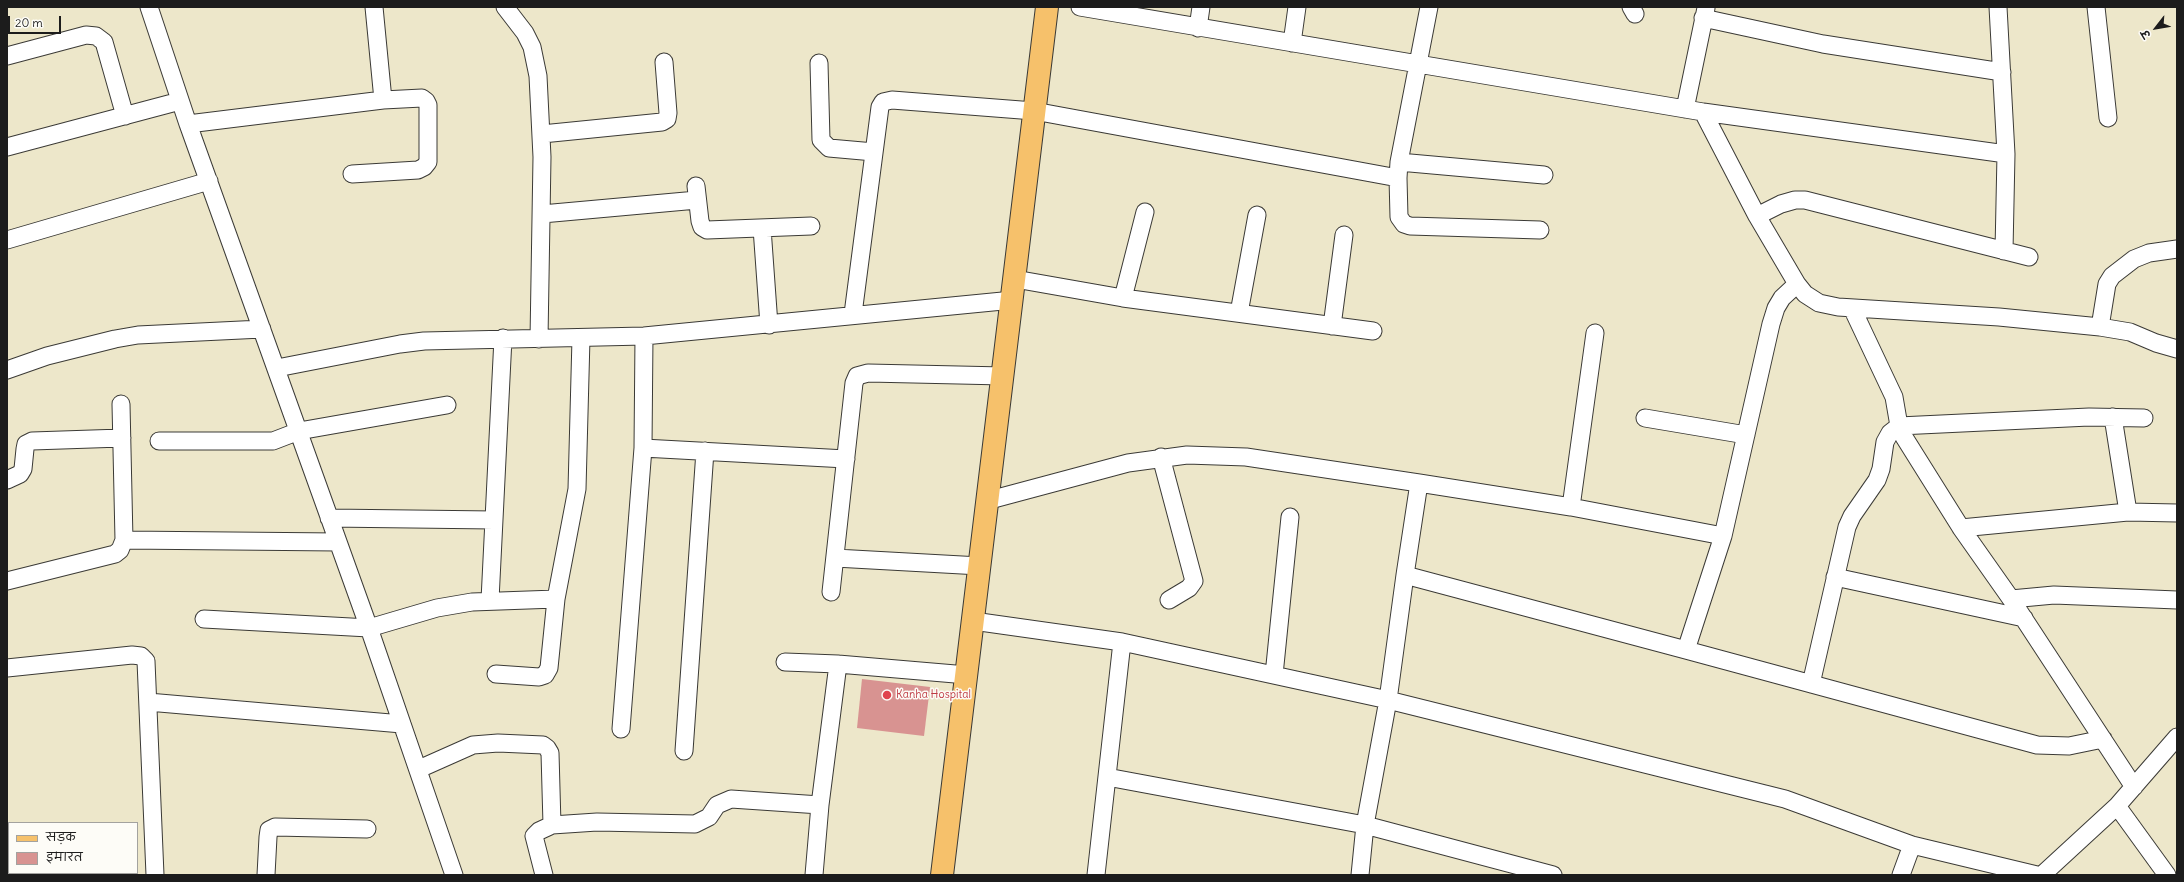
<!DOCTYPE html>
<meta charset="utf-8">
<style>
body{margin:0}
#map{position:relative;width:2184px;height:882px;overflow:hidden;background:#ede7ca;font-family:Delius,"Playpen Sans Deva",sans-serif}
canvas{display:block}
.frame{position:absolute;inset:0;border:8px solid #1c1c1c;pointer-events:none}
.legend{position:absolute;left:8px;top:822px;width:130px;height:52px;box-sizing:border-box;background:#fdfcf7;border:1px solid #a3a29f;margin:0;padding:5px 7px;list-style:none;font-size:12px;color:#1c1c1c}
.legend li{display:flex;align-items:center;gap:8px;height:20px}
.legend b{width:20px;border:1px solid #a3a29f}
.north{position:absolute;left:2136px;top:8px;width:40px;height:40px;-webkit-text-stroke:3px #fdfcf7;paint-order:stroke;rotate:239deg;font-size:11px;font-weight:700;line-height:16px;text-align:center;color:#1c1c1c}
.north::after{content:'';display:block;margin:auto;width:14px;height:18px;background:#1c1c1c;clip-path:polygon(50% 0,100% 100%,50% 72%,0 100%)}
.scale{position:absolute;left:8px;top:16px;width:53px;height:18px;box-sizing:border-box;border:2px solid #1c1c1c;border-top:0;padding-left:5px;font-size:12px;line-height:14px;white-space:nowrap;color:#1c1c1c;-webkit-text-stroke:3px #fdfcf7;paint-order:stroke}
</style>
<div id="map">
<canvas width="2184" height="882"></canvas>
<div class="frame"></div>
<ul class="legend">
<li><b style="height:5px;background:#f6c16b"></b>सड़क</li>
<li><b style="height:11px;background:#d89391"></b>इमारत</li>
</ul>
<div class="north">उ</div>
<div class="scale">20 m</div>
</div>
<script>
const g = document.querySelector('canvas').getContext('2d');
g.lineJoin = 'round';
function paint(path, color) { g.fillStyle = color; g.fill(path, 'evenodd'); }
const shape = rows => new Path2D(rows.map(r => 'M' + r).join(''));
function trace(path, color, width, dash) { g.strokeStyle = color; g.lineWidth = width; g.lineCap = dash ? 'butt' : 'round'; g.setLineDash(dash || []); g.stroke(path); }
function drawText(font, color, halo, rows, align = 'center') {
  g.font = font + ' Delius,sans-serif'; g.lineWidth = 3; g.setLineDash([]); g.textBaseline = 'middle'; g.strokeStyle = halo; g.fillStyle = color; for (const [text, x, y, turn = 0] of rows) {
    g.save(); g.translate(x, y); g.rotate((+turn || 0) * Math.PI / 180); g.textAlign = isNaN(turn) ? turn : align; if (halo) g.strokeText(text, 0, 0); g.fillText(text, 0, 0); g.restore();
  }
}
paint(shape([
 [862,679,930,687,924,736,857,728]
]), '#d89391');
const minor = shape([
 [149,7,188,124,369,628,454,875],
 [374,7,383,100],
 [505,7,525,33,532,47,538,76,542,157,539,339],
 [1080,7,1703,112,2006,154],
 [1631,7,1635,14],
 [1998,7,2006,154,2004,251],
 [2096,7,2108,118],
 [1703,18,1823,44,2002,72],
 [1198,28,1201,7],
 [1292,43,1297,7],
 [7,56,86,35,96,36,104,42,125,116],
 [819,63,821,140,829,148,874,152],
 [1685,109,1706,8],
 [1703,112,1757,216,1797,284,1805,294,1819,303,1838,307,1999,317,2100,327,2130,332,2156,343,2177,349],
 [188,124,383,100,422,98,426,101,428,105,428,162,424,167,418,170,352,174],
 [542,134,662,122,667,119,668,113,664,62],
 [7,147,180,101],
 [1399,162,1429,7],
 [1398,178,1399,162,1544,175],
 [696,186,700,221,702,227,707,230,811,226],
 [542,214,697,200],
 [1757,216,1781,204,1795,200,1805,200,2029,257],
 [762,228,769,325],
 [7,240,209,181],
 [1015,279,1123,298,1373,331],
 [1123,298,1145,212],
 [1852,308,1894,397,1899,426,1904,437,1961,528,2011,599,2134,787],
 [1239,313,1257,215],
 [853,314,880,107,883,102,892,100,1034,111,1398,178,1399,217,1404,224,1410,226,1540,230],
 [1332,326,1344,235],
 [2100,327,2107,284,2112,276,2134,259,2149,253,2177,249],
 [277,368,400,344,424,341,644,336,1013,300],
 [7,370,47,356,115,339,138,335,262,329],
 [2113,417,2128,512],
 [1645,418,1746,435],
 [159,441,273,441,299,431,447,405],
 [643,448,846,459],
 [1161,457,1194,581,1189,588,1169,600],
 [7,480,20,474,23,469,25,449,26,444,32,441,122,438],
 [986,501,1128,463,1187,455,1246,457,1419,483],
 [1571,507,1595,333],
 [329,518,494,520],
 [1961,528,2128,512,2177,513],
 [1723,536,1771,324,1776,308,1782,298,1797,284],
 [124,540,338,542],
 [835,558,980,566],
 [1835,577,2024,618],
 [7,581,115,554,120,550,124,540,121,404],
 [831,592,854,383,857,376,868,373,1004,376],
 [2011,599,2054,595,2177,600],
 [490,600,503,338],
 [204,619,369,628,437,608,472,602,556,599],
 [973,621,1122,642,1388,700,1785,799,1912,845,2037,875],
 [1686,650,2037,745,2069,746,2103,739],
 [785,662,838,664,967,675],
 [7,668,132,655,141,656,146,661,155,875],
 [496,674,539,677,545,675,549,668,556,599,577,489,581,338],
 [1274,675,1290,517],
 [1811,684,1847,527,1852,516,1877,480,1881,469,1885,442,1890,433,1899,426,2089,417,2144,418],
 [148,702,402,724],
 [621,729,643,448,644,336],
 [684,751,705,451],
 [419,769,473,745,498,743,543,745,547,748,550,753,552,825],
 [1107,777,1365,825,1553,875],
 [2117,806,2167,875],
 [52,873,52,875],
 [266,875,268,837,269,830,275,827,367,829],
 [544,875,534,836,539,831,552,825,597,822,695,824,709,817,717,805,731,799,820,805],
 [814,875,820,805,838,664],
 [1096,875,1122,642],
 [1360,875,1365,825,1388,700,1405,575,1419,483,1571,507,1723,536,1686,650,1405,575],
 [1901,875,1912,845],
 [2042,875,2117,806,2177,737]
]);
const major = shape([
 [942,875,1047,7]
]);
trace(minor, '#3b3a36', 19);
trace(major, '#3b3a36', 24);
trace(minor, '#fff', 17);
trace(major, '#f6c16b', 22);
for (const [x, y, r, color] of [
 [887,695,5,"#e0444e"]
]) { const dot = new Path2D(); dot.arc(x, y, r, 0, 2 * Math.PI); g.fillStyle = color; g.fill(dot); trace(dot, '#fdfcf7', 1.5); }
drawText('11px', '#be3a42', '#fdfcf7', [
 ["Kanha Hospital",896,695]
], 'left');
</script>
